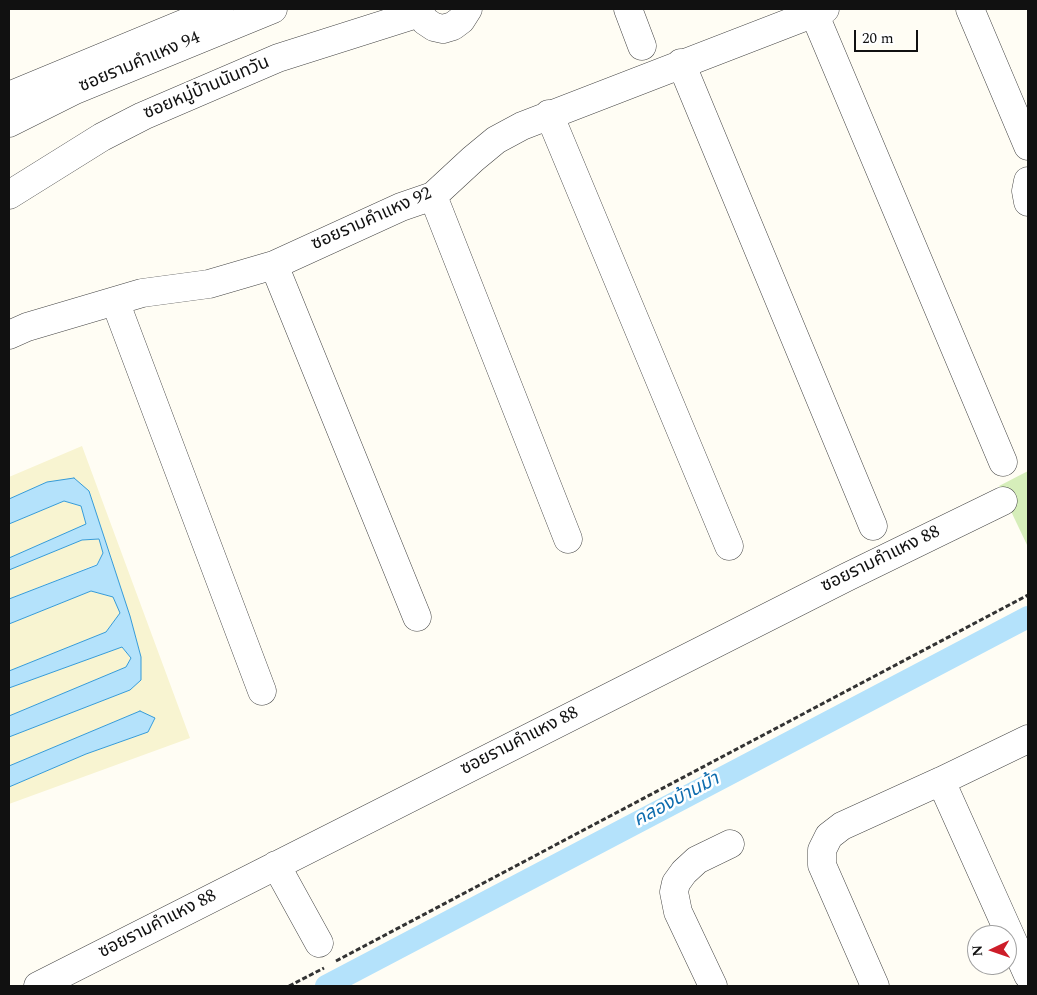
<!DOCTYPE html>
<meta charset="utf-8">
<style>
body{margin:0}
#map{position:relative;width:1037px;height:995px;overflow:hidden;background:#fffdf4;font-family:Spectral,serif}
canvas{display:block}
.frame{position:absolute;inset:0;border:10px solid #111;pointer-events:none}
.north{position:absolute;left:967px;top:925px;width:50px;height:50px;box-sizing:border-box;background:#fff;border:1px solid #a0a0a0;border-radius:50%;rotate:267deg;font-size:14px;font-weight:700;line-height:20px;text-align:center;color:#111}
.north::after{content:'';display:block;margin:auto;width:18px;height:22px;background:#cd1d29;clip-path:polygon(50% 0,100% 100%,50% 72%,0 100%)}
.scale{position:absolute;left:854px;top:30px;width:64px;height:22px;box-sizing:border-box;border:2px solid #111;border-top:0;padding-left:6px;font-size:15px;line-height:18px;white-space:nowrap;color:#111;-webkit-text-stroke:4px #fff;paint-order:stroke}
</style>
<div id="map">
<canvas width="1037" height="995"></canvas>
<div class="frame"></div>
<div class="north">N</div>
<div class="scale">20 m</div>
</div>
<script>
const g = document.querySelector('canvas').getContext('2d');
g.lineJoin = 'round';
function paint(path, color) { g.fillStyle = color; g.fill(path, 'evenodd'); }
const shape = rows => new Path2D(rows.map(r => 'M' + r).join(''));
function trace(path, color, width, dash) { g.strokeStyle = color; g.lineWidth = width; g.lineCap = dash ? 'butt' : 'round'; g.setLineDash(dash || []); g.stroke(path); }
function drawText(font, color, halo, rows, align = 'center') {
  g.font = font + ' Spectral,"Noto Sans Thai",serif'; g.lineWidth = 5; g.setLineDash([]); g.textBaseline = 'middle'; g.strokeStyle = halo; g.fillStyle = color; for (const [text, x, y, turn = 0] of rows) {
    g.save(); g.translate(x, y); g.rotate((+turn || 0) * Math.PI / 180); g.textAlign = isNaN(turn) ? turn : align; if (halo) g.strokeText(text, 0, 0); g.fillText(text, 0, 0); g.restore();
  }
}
paint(shape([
 [82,446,190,738,9,804,9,787,86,754,148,732,155,719,140,711,9,766,9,737,130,690,141,680,141,657,130,616,89,491,47,482,9,499,9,477],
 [64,501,81,506,86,524,9,558,9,524],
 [99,539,103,553,97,564,9,599,9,570,82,540],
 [91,591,113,597,121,612,106,632,9,671,9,624],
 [122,647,131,658,126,667,9,716,9,688]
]), '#f8f4d1');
paint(shape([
 [1028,471,1028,547,999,486]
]), '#d6eeba');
const water = shape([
 [74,478,89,491,130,616,141,657,141,680,130,690,9,737,9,716,126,667,131,658,122,647,9,688,9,671,106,632,120,613,113,597,91,591,9,624,9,599,97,565,103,553,99,539,82,540,9,570,9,558,86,524,81,506,64,501,9,524,9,499,47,482,74,478],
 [140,711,155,718,148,732,86,754,9,787,9,766,140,711]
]);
paint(water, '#b4e2fb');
trace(water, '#369bd7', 1);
trace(shape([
 [326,986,1028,617]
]), '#b4e2fb', 22);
const minor = shape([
 [418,9,425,21,434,27,443,29,453,26,461,20,468,9],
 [628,9,642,46],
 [970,9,1028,146],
 [814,13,1003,462],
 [681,63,873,526],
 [9,96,219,9],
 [549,114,729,546],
 [9,123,75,90,273,9],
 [1028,181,1026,191,1028,202],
 [9,195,102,137,143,116,278,58,420,13],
 [433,196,568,539],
 [274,265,417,617],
 [115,301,262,691],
 [9,335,27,327,142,293,209,284,274,265,401,207,433,196,473,159,496,140,522,126,825,9],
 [941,781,1028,975],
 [276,865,319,943],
 [38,986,847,577,1003,501],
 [713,986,678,912,674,892,676,883,684,872,697,860,730,844],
 [875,986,822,865,822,850,829,836,842,826,941,781,1028,739]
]);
trace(minor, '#444', 29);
trace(shape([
 [336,961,1028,595],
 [289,986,324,968]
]), '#333', 3, [5, 2.5]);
trace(minor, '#fff', 28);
drawText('18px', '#111', '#fff', [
 ["ซอยรามคําแหง 94",140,63,-23],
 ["ซอยหมู่บ้านนันทวัน",207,89,-23],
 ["ซอยรามคําแหง 92",372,220,-24],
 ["ซอยรามคำแหง 88",881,560,-26],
 ["ซอยรามคำแหง 88",520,742,-27],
 ["ซอยรามคำแหง 88",158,925,-27]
]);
drawText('italic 19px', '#0e6cae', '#fff', [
 ["คลองบ้านม้า",677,801,-28]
]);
</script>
